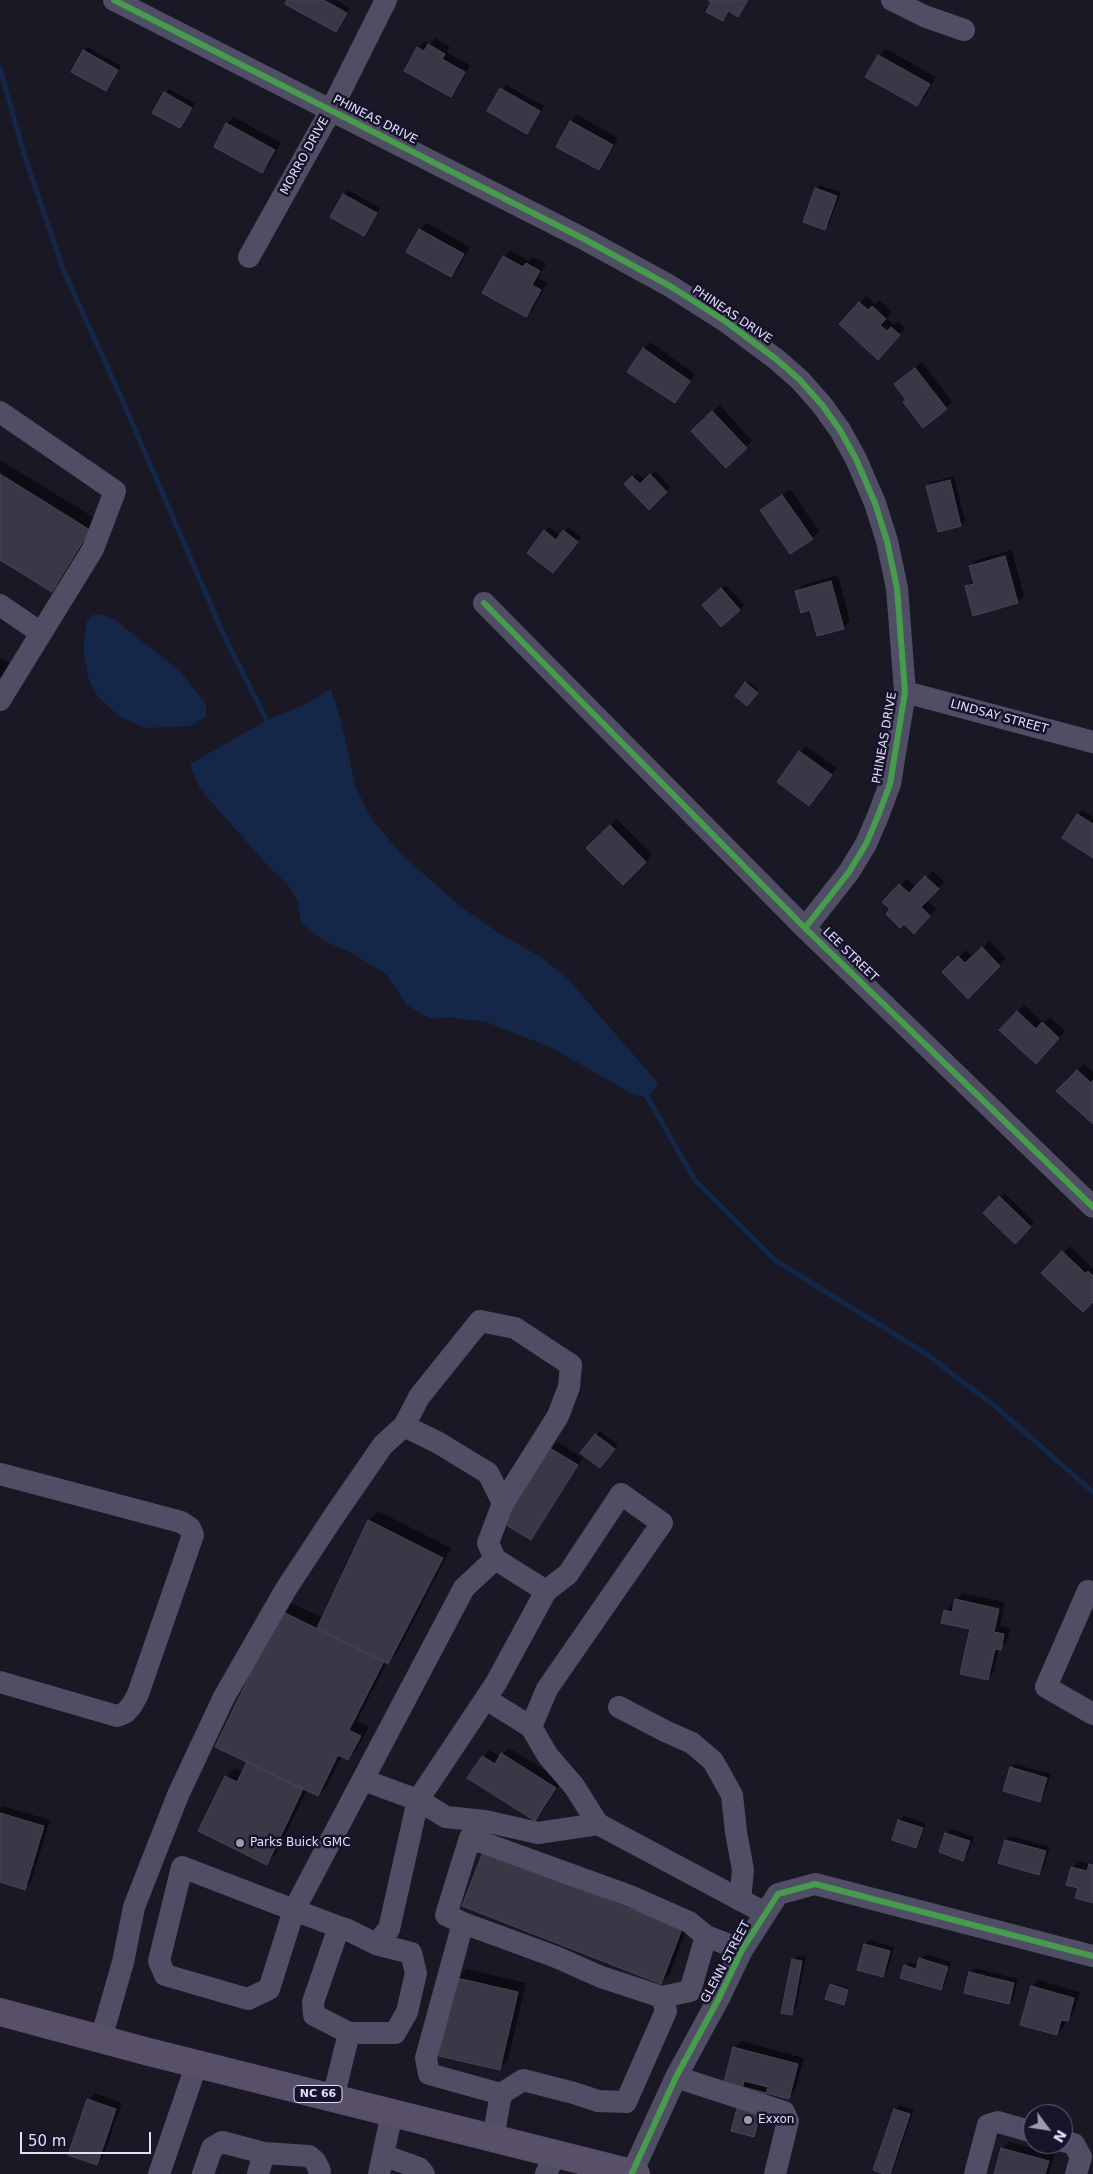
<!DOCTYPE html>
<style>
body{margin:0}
#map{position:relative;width:1093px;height:2174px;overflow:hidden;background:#1a1825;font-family:"DejaVu Sans",sans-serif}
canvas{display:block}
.north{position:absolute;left:1023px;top:2104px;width:50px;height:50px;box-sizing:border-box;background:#17132a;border:1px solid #68647e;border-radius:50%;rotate:121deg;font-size:14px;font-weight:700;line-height:20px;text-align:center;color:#e2defd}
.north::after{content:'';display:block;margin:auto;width:18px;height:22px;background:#9c99b1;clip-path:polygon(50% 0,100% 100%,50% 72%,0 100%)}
.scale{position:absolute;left:20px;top:2132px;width:131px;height:22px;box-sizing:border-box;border:2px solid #e2defd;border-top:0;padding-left:6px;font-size:15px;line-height:18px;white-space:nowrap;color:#e2defd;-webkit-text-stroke:4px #17132a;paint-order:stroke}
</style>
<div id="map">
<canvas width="1093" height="2174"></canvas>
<div class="north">N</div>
<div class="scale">50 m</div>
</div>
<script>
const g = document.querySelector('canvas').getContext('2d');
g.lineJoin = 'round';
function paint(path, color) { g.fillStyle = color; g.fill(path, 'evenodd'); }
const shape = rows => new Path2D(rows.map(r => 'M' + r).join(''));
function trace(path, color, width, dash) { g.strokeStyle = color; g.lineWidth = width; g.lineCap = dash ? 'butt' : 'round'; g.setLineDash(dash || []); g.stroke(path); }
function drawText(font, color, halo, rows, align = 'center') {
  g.font = font + ' "DejaVu Sans",sans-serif'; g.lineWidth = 5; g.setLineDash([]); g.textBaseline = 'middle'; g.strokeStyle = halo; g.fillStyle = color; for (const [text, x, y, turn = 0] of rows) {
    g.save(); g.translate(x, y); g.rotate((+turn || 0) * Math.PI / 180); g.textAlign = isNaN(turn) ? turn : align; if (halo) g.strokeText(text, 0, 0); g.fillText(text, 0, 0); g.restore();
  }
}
paint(shape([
 [100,614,115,620,180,671,206,704,206,716,191,726,145,728,119,716,98,697,89,680,83,648,87,621,93,615],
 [331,689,341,721,356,788,371,818,402,855,460,906,496,931,542,958,566,977,658,1083,652,1093,647,1097,634,1095,552,1048,484,1021,464,1020,451,1017,434,1019,421,1014,407,1005,387,975,350,952,324,941,301,923,297,900,287,884,269,867,200,789,190,764,267,720,304,705]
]), '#142749');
paint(shape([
 [289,0,336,0,350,8,336,30],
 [710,0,749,0,738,15,730,11,723,20,713,2],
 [436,38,450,47,447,52,470,65,457,88,451,95,418,48,425,41,430,44],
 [88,47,121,66,106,90,84,51],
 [886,49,936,77,924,98,917,104,867,76,879,55],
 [506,85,544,106,527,132,489,111],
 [169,89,195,103,180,127,165,93],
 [577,115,618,138,605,162,598,169,571,122],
 [234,117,281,143,269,165,262,172,227,124],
 [820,185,841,192,829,224,825,228,816,189],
 [348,190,380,208,364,235,331,217],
 [427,223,470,247,458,269,451,276,408,252,420,229],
 [510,250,529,261,533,257,546,264,538,278,547,283,533,309,526,316,504,257],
 [866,296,875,304,879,300,892,312,886,318,894,325,898,321,905,328,885,351,860,303],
 [650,342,695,374,675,402,644,349],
 [922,362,952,402,946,408,908,399,896,384],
 [720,405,752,441,726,466,693,431],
 [0,460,98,520,60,581,51,590,0,558],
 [655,471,670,487,649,508,626,484,637,473,645,480],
 [954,476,965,521,961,525,927,487,932,482],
 [790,489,819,531,812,538,762,510],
 [549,527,560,536,568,527,581,537,557,568,545,531],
 [1012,550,1024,596,1018,602,967,586,974,579,970,566,977,560],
 [838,575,850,621,843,628,811,609,796,591,803,585],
 [726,585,744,605,740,610,708,601],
 [0,657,10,663,0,680],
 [748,682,759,690,747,704,746,683],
 [806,746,837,768,809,804,800,752],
 [1082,810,1093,817,1093,856,1063,838],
 [617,819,652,855,623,884,588,848],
 [933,871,944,882,927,900,936,909,914,932,884,902,907,879,916,888],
 [989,941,1006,958,968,997,943,972,966,950,973,957],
 [1024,1005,1043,1023,1050,1017,1065,1031,1042,1056,1001,1030],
 [1084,1064,1093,1072,1093,1122,1058,1091],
 [1004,1193,1034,1222,1015,1242,984,1213],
 [1070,1246,1093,1268,1093,1300,1043,1273],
 [600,1431,618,1445,600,1467,596,1435],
 [558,1442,583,1458,537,1532,531,1539,551,1449],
 [378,1511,451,1548,397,1653,387,1662,357,1721,369,1727,357,1749,348,1758,342,1756,327,1786,318,1795,307,1790,276,1854,267,1863,226,1777,235,1768,243,1772,248,1762,282,1612,291,1603,323,1618,369,1520],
 [962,1593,1005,1602,1000,1626,1010,1628,1007,1642,999,1648,994,1672,987,1679,971,1628,946,1611,952,1604,955,1604,956,1600],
 [509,1748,562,1781,542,1813,535,1820,469,1778,489,1750,500,1757],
 [1015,1764,1051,1774,1044,1796,1040,1800,1011,1768],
 [3,1806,50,1820,31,1882,25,1888,0,1881,0,1808],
 [904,1816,926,1824,920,1842,916,1846,899,1821],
 [951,1829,974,1837,967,1855,963,1860,940,1852,947,1833],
 [1010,1836,1050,1847,1043,1869,1039,1873,1006,1840],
 [484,1853,690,1920,670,1974,661,1983],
 [1079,1861,1091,1864,1093,1862,1093,1902,1079,1887,1072,1868],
 [870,1940,894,1947,887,1972,882,1976,858,1969,865,1944],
 [925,1954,951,1962,945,1985,940,1989,905,1966,909,1962,918,1965],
 [797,1956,806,1957,796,2009,791,2014,793,1960],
 [975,1968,1018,1979,1013,1999,1008,2003,971,1972],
 [467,1969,526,1983,508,2060,499,2069,458,1978],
 [1038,1980,1080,1992,1074,2013,1066,2020,1064,2027,1057,2034,1032,1987],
 [832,1983,849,1988,843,2003,831,1985],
 [741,2041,804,2058,795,2091,789,2097,767,2092,754,2135,744,2086,734,2048],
 [95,2093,122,2103,103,2157,96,2164,89,2100],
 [899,2105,914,2110,893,2170,888,2174,895,2109],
 [1009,2142,1055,2154,1049,2174,995,2174,1002,2149]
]), '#0007');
trace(shape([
 [0,68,25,157,63,269,124,404,225,638,270,727],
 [642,1093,647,1097,695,1180,776,1261,925,1353,996,1407,1093,1492]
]), '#142749', 5);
const building = shape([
 [287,0,324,0,347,13,336,32,285,4,287,0],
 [708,0,748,0,738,17,728,11,723,21,706,12,711,2,708,0],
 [428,44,445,54,442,59,465,72,451,97,404,71,417,47,424,51,428,44],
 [83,50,118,70,106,91,71,72,83,50],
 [878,55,930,84,917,106,865,77,878,55],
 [500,88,540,111,527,134,487,111,500,88],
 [164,92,192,108,180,128,152,113,164,92],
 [570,121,613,145,599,170,556,147,570,121],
 [226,123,275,150,262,173,214,147,226,123],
 [815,188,837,196,825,230,803,222,815,188],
 [343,194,377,213,364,236,330,217,343,194],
 [419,229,464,254,451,277,406,252,419,229],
 [503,256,523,267,526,263,540,271,532,285,541,290,526,317,482,293,503,256],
 [859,302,868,310,872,306,886,319,880,325,887,331,891,327,900,335,878,360,839,324,859,302],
 [643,348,690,381,675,403,627,372,643,348],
 [915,368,947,409,923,428,903,402,906,400,894,384,915,368],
 [712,411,747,448,726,468,691,431,712,411],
 [0,474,90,530,52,592,0,560,0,474],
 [650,474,667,492,649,510,624,484,632,476,640,484,650,474],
 [950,480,961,526,938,532,926,486,950,480],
 [782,495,813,539,790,554,760,510,782,495],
 [544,530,556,540,563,530,578,542,553,573,527,553,544,530],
 [1005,556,1018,603,973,616,965,586,974,584,969,566,1005,556],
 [831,581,844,629,817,636,810,610,801,613,795,591,831,581],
 [721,588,740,610,721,627,702,605,721,588],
 [745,682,758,693,747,706,735,696,745,682],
 [799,751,832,775,809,806,777,782,799,751],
 [1077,814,1093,824,1093,858,1062,838,1077,814],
 [610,825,646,862,623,885,586,848,610,825],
 [925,876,939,889,921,907,930,916,914,934,904,924,900,928,886,914,890,909,882,902,899,884,909,893,925,876],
 [982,947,1000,966,968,999,942,972,958,956,965,963,982,947],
 [1017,1011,1036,1029,1042,1022,1059,1038,1036,1064,999,1030,1017,1011],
 [1077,1070,1091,1083,1093,1080,1093,1124,1056,1091,1077,1070],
 [999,1196,1031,1227,1015,1244,983,1213,999,1196],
 [1062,1251,1086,1274,1088,1271,1093,1276,1093,1302,1083,1312,1041,1273,1062,1251],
 [595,1434,615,1449,600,1468,580,1453,595,1434],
 [550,1448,578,1465,531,1540,503,1523,550,1448],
 [368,1520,443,1558,388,1664,317,1628,368,1520],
 [955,1599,999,1609,994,1632,1004,1634,1001,1650,995,1649,988,1680,960,1674,970,1629,941,1623,944,1610,952,1612,955,1599],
 [281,1611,384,1661,349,1730,361,1736,348,1760,338,1755,318,1796,215,1747,281,1611],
 [501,1753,556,1788,535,1821,467,1778,482,1756,495,1764,501,1753],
 [247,1762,303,1789,267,1865,198,1831,225,1776,237,1782,247,1762],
 [1010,1767,1047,1778,1040,1802,1003,1791,1010,1767],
 [0,1813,44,1826,25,1890,0,1882,0,1813],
 [898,1820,923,1828,916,1848,892,1840,898,1820],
 [945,1833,970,1841,963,1861,939,1852,945,1833],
 [1005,1840,1046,1851,1039,1875,998,1863,1005,1840],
 [483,1852,682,1929,661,1984,462,1906,483,1852],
 [1089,1864,1093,1865,1093,1903,1075,1898,1078,1888,1066,1885,1071,1867,1087,1871,1089,1864],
 [864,1944,890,1951,883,1977,857,1970,864,1944],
 [919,1958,948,1967,941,1990,900,1978,904,1965,916,1969,919,1958],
 [792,1959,802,1961,792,2015,781,2013,792,1959],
 [969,1972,1014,1983,1009,2004,964,1993,969,1972],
 [457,1978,518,1992,500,2070,439,2056,457,1978],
 [830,1984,848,1990,844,2005,825,1999,830,1984],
 [1031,1986,1074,1998,1068,2021,1061,2020,1057,2035,1020,2025,1031,1986],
 [733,2047,798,2064,789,2099,724,2082,733,2047],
 [744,2081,768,2087,754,2137,731,2131,744,2081],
 [87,2099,116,2109,97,2165,68,2155,87,2099],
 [894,2109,910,2114,890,2174,884,2174,873,2170,894,2109],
 [1001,2148,1049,2161,1045,2174,994,2174,1001,2148]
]);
paint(building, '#3a3746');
trace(building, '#484457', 1);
trace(shape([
 [114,0,586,240,670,286,725,321,776,359,800,380,822,405,840,430,856,459,875,503,887,541,897,588,905,692,890,784,878,816,866,844,849,872,805,928],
 [892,0,924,16,964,30],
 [249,257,331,110,386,0],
 [0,412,115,491,93,549,0,700],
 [484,603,805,928,1093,1207],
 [0,605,41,633],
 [905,692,1093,742],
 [0,1474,181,1522,190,1528,193,1535,138,1694,132,1705,125,1713,117,1716,0,1682],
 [503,1503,488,1473,437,1442,404,1426,419,1397,480,1321,515,1328,571,1365,569,1387,558,1416,503,1503,488,1543,495,1559,546,1591,568,1574,621,1494,662,1523,547,1689,531,1727],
 [1093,1594,1088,1591,1046,1687,1093,1714],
 [486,1699,531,1727,548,1756,574,1786,598,1824,765,1913],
 [619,1707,665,1731,692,1743,713,1761,732,1795,736,1832,743,1870,740,1900],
 [363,1780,418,1800,446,1817,485,1821,538,1833,598,1824],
 [470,1838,630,1896,689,1922,706,1936],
 [463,1923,446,1915,470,1838,479,1827],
 [339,1927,313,2002,314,2015,349,2033],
 [376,1944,389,1929,418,1800,496,1683,546,1591],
 [101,2039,123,1962,134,1907,178,1795,224,1697,286,1589,334,1516,383,1445,404,1426],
 [676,2077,784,2112,788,2121,775,2174],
 [501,2094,523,2080,574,2093,598,2101,626,2102,666,2011,662,1997],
 [333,2098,349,2033,395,2033,407,2012,416,1973,411,1953,376,1944,348,1930,339,1927,294,1910,182,1867,159,1961,165,1975,248,1999,269,1989,294,1910,464,1588,495,1559],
 [493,2138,501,2094,429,2074,426,2058,463,1923,556,1957,601,1977,662,1997,690,1991,706,1936,742,1950],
 [1063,2141,1074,2144,1081,2157,1076,2174],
 [383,2155,419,2168,424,2174],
 [632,2173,676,2077,719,1998,742,1950,778,1894,815,1884,1093,1956],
 [159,2174,197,2063],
 [203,2174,212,2148,222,2142,264,2153,309,2156,315,2161,320,2171,319,2174],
 [258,2174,264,2153],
 [379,2174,392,2113],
 [546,2174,555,2154],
 [975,2174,988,2125,998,2122,1033,2132]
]), '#504e64', 22);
trace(shape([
 [0,2012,149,2052,636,2174]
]), '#584f68', 28);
trace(shape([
 [114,0,586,240,670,286,725,321,776,359,800,380,822,405,840,430,856,459,875,503,887,541,897,588,905,692,890,784,878,816,866,844,849,872,805,928],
 [484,603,805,928,1093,1207],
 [632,2173,676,2077,719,1998,742,1950,778,1894,815,1884,1093,1956]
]), '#469c4c', 6);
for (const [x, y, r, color] of [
 [240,1843,5,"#9c99b1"],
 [748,2120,5,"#9c99b1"]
]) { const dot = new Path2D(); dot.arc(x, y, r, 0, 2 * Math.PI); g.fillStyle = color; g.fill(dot); trace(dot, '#17132a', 2); }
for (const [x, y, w] of [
 [318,2094,48]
]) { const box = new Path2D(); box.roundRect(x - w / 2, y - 8.5, w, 17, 4); g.fillStyle = '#17132a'; g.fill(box); trace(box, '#e2defd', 1); }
drawText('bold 11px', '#e2defd', null, [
 ["NC 66",318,2094]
]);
drawText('12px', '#e2defd', '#17132a', [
 ["PHINEAS DRIVE",375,120,27],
 ["MORRO DRIVE",305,156,-61],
 ["PHINEAS DRIVE",732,315,34],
 ["LINDSAY STREET",999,717,15],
 ["PHINEAS DRIVE",885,738,-80],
 ["LEE STREET",850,955,44],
 ["GLENN STREET",726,1962,-62]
]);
drawText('12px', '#e2defd', '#17132a', [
 ["Parks Buick GMC",250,1843],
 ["Exxon",758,2120]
], 'left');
</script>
